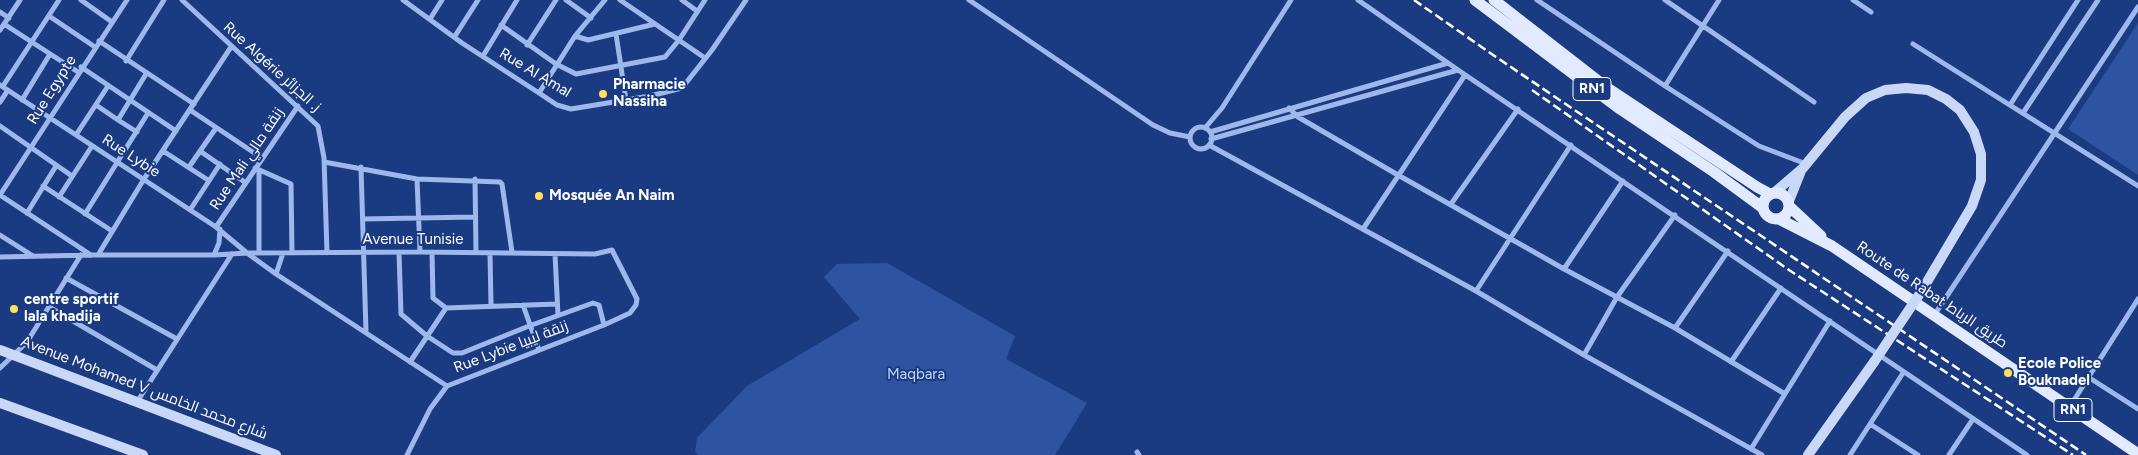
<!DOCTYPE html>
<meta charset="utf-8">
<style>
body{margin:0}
canvas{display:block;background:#1a3b82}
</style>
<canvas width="2138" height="455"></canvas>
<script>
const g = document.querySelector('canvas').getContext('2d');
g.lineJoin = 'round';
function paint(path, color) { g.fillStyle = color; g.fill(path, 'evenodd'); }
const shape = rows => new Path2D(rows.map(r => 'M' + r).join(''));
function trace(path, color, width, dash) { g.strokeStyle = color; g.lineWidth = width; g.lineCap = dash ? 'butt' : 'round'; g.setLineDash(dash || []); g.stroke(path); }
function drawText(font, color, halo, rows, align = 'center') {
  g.font = font + ' Figtree,Cairo,sans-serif'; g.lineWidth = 4; g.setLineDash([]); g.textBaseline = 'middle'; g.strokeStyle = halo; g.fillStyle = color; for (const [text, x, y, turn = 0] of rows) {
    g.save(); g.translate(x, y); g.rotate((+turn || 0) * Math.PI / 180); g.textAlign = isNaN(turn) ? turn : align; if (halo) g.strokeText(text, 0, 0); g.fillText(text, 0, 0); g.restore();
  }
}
paint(shape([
 [2138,23,2138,175,2068,129],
 [887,263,1015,336,1006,359,1087,403,1055,455,699,455,695,452,697,438,747,386,860,319,824,277,837,264]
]), '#2d53a1');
trace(shape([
 [81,0,112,22],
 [182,0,318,126,324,158,327,253],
 [403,0,462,43,539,93,557,105,571,109,650,96,682,88,712,50,746,0],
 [566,0,591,18],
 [620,0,705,58],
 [682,0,697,11],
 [969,0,1153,125,1170,133,1190,137],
 [1358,0,1458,70,2027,455],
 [1537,0,1665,86,1759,146,1801,162,1805,165],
 [1665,0,1814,102],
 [1853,0,1871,12],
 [0,12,9,18],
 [49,16,95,47],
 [430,19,442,0],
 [4,24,78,72],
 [501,25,556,64,576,74,665,57,679,40,705,0],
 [0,30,20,0],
 [616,34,626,100],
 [455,36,478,0],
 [575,36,588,40,655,24],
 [99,41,194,104],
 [1913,44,2138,186],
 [527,45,556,0],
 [483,56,517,0],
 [126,61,164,0],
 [81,67,176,131],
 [0,85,216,227,247,253,276,274,447,386,604,325,630,313,636,305,637,299,612,250,595,254,420,252,247,253,214,255,91,255,0,257],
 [3,86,59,0],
 [1665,86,1719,0],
 [539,93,575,36,605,0],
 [22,100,50,54],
 [0,102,8,90],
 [96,105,118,120],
 [2010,105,2078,0],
 [1289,108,1298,117,1398,175,1564,269,1675,328,1785,394],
 [190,110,262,158],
 [2023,113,2098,0],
 [0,126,72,176],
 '1190 138a11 11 0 1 1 22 0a11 11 0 1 1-22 0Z',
 [1205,128,1222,108,1291,0],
 [137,132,118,120,146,74],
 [1210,132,1448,63],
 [76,135,108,86],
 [1211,139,1458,70],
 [1209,145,1476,291,1584,355,1762,455],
 [163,151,208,180],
 [200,151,246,183],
 [324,162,417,179,500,182,502,184,512,252],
 [189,167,216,128],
 [361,167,366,332],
 [255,168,291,184,292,253],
 [417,179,420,252],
 [475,179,476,252],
 [43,186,112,231],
 [0,195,127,0],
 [0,195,91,255],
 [59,197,92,146],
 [1451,204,1518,109],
 [190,210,220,164],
 [27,213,56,166],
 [85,214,148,113],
 [363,219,474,217],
 [216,227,298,106],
 [1363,229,1465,75],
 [0,235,33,256],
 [399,252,401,314,427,336,453,353,462,353,529,326,593,303,599,305,604,325],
 [432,252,433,298,446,308,557,304],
 [259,253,259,170],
 [490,253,491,305],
 [555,254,558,315],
 [98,255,144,179,231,47],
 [214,255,219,243,220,229],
 [1564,269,1623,181],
 [276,274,283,253],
 [66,278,177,339],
 [1476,291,1571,145],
 [523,305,539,350],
 [49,307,157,370],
 [1935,314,2138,7],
 [1675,328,1728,251],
 [1584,355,1617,297,1675,215],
 [410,362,446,308],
 [1731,362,1781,288],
 [0,368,27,342,81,255],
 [2088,377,2138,409],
 [137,402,232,254],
 [2069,408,2138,299],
 [1870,424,1918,455],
 [1751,449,1830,321],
 [1137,452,1139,455],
 [407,455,430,409,447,386],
 [1850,455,1903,373],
 [1949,455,1973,419]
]), '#9eb8eb', 5);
trace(shape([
 [1775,192,1803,168,1845,117,1866,98,1885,90,1906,88,1928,90,1946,99,1960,110,1974,132,1981,154,1981,180,1972,206,1921,292],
 [1789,201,1801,171],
 [0,350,276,455],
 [0,403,143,455],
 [1808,455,1874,362]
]), '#cad8f8', 10);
trace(shape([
 [1475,0,1620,109,1714,172,1763,208],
 [1494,0,1606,87,1757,187,1770,194],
 '1763 206a13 13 0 1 1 26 0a13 13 0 1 1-26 0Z',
 [1789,206,1821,236],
 [1779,219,1832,246,2138,454]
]), '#e2eaff', 11);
trace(shape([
 [1414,0,1496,57,2086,455],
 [1532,90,1789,270,2073,455]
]), '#fff', 2.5, [9, 4]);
trace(shape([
 [1874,362,1921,292]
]), '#cad8f8', 10);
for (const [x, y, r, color] of [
 [603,94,5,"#fde15a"],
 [539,196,5,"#fde15a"],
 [14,309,5,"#fde15a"],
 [2008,373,5,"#fde15a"]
]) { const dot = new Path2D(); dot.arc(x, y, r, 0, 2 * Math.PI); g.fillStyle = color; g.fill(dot); trace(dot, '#1a3b82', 2); }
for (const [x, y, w] of [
 [1592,89,38],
 [2073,410,38]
]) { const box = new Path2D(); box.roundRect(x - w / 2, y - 11.5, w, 23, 4); g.fillStyle = '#1a3b82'; g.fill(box); trace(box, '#fff', 1); }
drawText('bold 14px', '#fff', null, [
 ["RN1",1592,89],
 ["RN1",2073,410]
]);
drawText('15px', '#fff', '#1a3b82', [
 ["Rue Algérie ز. الجزائر",272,67,42],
 ["Rue Al Amal",535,73,31],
 ["Rue Egypte",52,90,-58],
 ["Rue Lybie",131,156,33],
 ["Rue Mali زنقة مالي",247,159,-56],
 ["Avenue Tunisie",413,240],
 ["Route de Rabat طريق الرباط",1932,295,34],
 ["Rue Lybie زنقة ليبيا",511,347,-21],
 ["Avenue Mohamed V شارع محمد الخامس",144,388,21]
]);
drawText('bold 15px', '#fff', '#1a3b82', [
 ["Pharmacie",613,85],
 ["Nassiha",613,102],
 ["Mosquée An Naim",549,196],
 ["centre sportif",24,300],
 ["lala khadija",24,317],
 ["Ecole Police",2018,364],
 ["Bouknadel",2018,381]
], 'left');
drawText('15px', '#c3d5f8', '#1a3b82', [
 ["Maqbara",916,375]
]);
</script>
